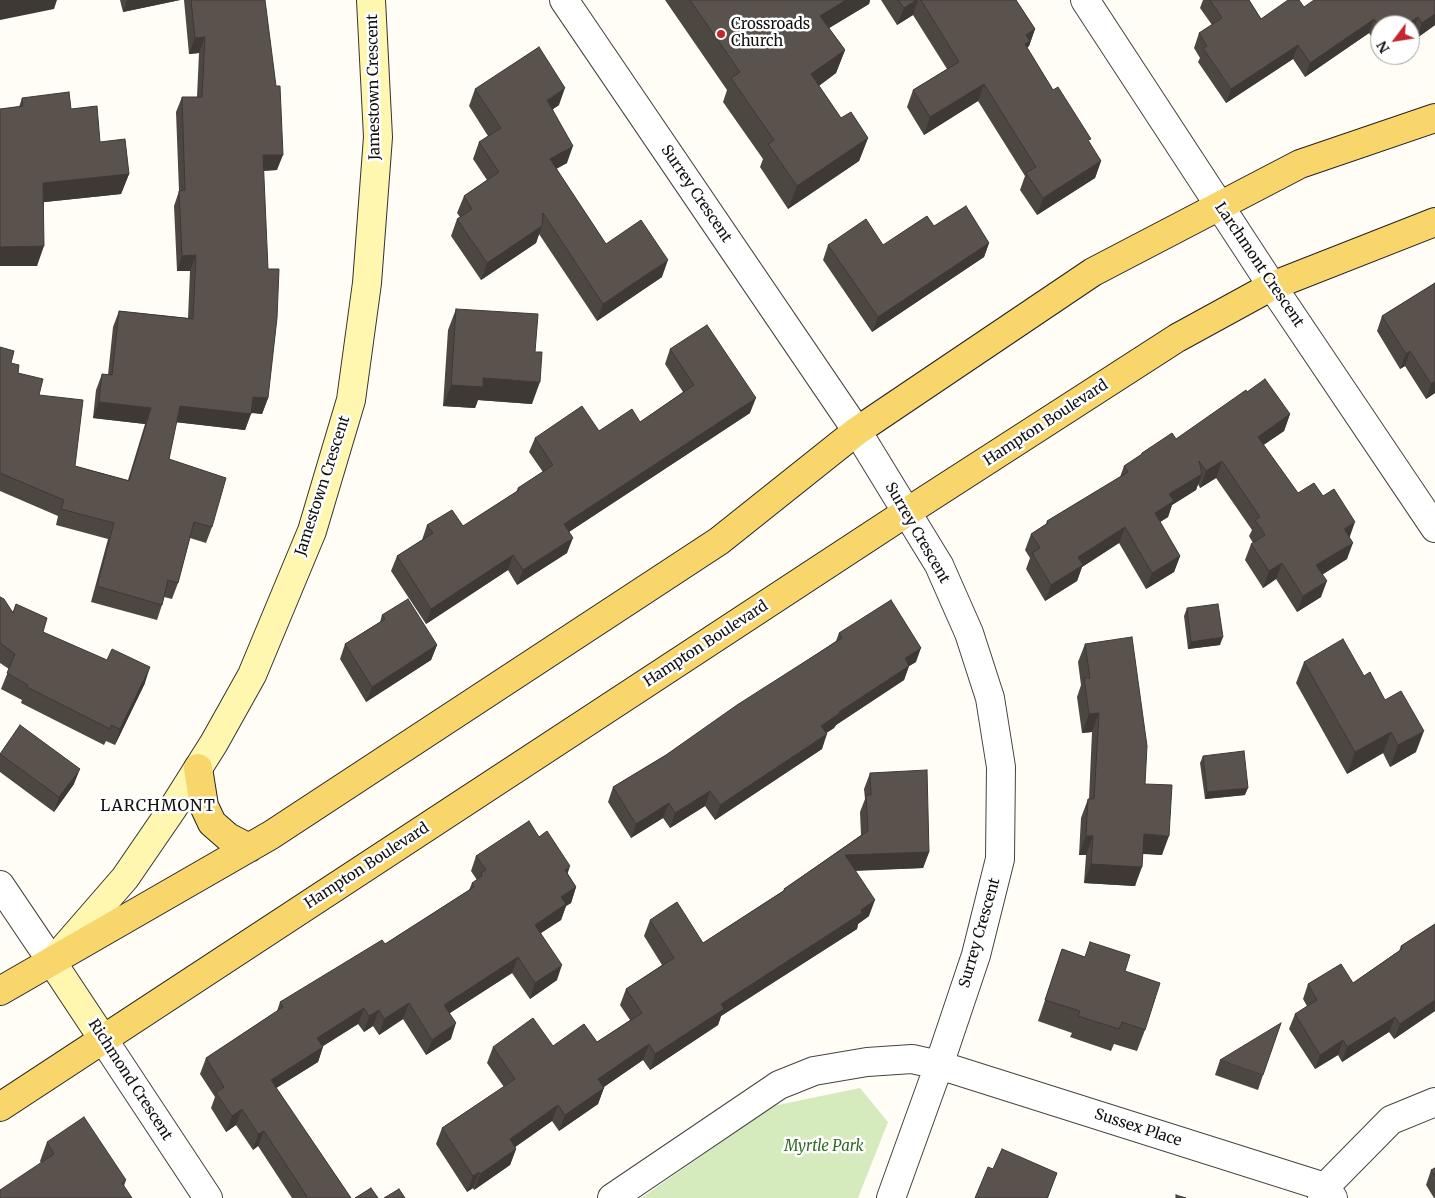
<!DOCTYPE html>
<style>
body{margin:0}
#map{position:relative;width:1435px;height:1198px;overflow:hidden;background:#fffdf5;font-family:Merriweather,serif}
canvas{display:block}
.north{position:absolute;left:1370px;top:15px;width:50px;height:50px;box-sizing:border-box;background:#fff;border:1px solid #a0a0a0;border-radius:50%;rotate:239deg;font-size:14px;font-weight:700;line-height:20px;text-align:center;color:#111}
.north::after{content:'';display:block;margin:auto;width:18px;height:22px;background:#c4262e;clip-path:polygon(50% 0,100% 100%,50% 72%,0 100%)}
</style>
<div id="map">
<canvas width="1435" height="1198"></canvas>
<div class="north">N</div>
</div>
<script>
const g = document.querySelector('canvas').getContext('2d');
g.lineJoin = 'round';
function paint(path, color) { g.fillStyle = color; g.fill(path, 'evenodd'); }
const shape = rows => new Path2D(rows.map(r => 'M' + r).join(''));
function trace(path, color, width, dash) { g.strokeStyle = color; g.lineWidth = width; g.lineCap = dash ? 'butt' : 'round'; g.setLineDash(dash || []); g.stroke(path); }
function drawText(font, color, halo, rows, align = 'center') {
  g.font = font + ' Merriweather,serif'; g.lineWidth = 5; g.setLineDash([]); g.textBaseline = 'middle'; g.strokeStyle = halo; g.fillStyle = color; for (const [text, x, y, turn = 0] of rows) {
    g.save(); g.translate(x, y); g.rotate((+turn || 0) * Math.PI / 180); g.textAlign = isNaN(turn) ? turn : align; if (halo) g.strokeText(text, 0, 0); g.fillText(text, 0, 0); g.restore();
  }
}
paint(shape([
 [860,1088,888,1122,858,1198,641,1198,773,1106]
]), '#d5ebbd');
const minor = shape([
 [564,0,857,431,939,565,969,633,990,698,1001,767,1000,859,976,955,939,1065,891,1198],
 [1085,0,1272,286,1435,528],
 [0,885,52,962],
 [103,1039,208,1198],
 [612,1198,779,1085,814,1071,867,1062,912,1059,939,1065,1325,1187,1333,1198],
 [1322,1198,1325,1187,1391,1120,1435,1102]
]);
const secondary = shape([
 [103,1039,52,962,125,878,173,808,214,743,252,675,312,531,351,400,367,283,378,137,371,0]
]);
const primary = shape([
 [198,768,204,806,212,823,228,837,249,848],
 [0,991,271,835,719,541,857,431,1093,272,1300,164,1435,118],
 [0,1107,907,512,1177,338,1272,286,1435,222]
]);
trace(minor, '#444', 30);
trace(secondary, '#333', 30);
trace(primary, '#222', 30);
trace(minor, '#fff', 28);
trace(secondary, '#fff6b0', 28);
trace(primary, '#f9d66b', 28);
paint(shape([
 [120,0,180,0,123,12],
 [184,0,265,0,277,170,263,171,268,398,262,414,251,413,245,430,176,422,169,459,212,527,206,543,190,538,178,583,172,599,164,597,162,605,157,620,91,602,108,539,56,525,58,516,0,491,0,347,18,373,39,395,75,466,128,480,145,424,93,418,96,390,102,374,108,375,113,327,119,311,188,318,190,271,177,271,174,206,179,191,176,112,182,97,197,97,199,53,189,54],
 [665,0,870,0,869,4,829,28,845,50,836,73,819,86,841,118,868,138,859,161,788,209,760,167,763,159,723,102,727,90],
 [881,0,1016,0,1035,29,1029,46,1027,48,1053,90,1101,161,1095,178,1037,215,1020,190,1025,176,978,101,924,135,907,107,913,90,947,69,913,15,897,25],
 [1203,0,1249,0,1261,19,1304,7,1435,0,1435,25,1417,38,1413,31,1380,25,1380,51,1369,33,1305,77,1293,59,1226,103,1198,62,1200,58,1194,48,1199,33,1212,25,1200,8],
 [475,89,559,105,553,109,567,163,556,169,606,244,662,277,597,321,539,234,536,243,481,280,451,236,457,219,460,217,457,213,464,196,487,180,473,159,479,142,488,136,469,106],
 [22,98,71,109,129,174,121,194,44,202,37,266,0,266,0,109,19,107],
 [934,226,989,243,984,257,872,332,823,260,828,245,883,245],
 [1435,283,1435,393,1426,399,1405,366,1400,369,1377,331,1382,316],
 [456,309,532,404,478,400,475,408,443,406,448,330],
 [670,349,750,413,569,532,567,553,517,585,508,570,426,624,391,571,397,556,422,540,427,525,463,526,516,492,518,488,543,472,529,452,535,438,599,431,640,422,683,392,665,364],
 [1247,392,1290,414,1284,431,1263,445,1298,493,1350,537,1347,559,1322,574,1321,597,1297,612,1276,579,1263,588,1245,560,1251,544,1253,543,1249,536,1252,530,1216,478,1200,488,1198,484,1196,490,1172,505,1168,517,1160,522,1180,556,1174,572,1146,589,1119,543,1082,567,1077,581,1045,601,1026,569,1030,558,1025,550,1031,534,1046,524,1047,521,1120,477,1124,466,1141,455,1142,453,1176,439],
 [0,597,13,612,16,604,43,632,145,683,115,745,106,741,104,745,21,703,22,700,1,689,9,669,0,663],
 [1187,608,1220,645,1188,649,1184,616],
 [382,615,437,645,431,660,366,702,340,659,345,644,380,622],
 [839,633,916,662,909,666,904,680,836,725,834,728,826,733,822,749,715,820,705,806,670,828,663,818,631,838,608,802,613,787,666,755,836,641],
 [1085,644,1145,784,1162,855,1143,854,1135,886,1084,883,1086,855,1079,855,1081,818,1088,799,1089,799,1092,732,1082,733,1077,697,1081,685,1078,662],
 [1304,662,1364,676,1385,700,1416,752,1390,767,1383,753,1347,774,1296,683],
 [0,753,74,784,54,812,0,772],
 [1203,756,1245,795,1205,799,1200,763],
 [870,773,929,852,923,868,855,871,869,916,858,924,857,929,721,1016,718,1025,650,1070,643,1060,604,1087,598,1104,559,1131,552,1121,515,1147,516,1149,510,1165,474,1190,473,1188,467,1192,436,1144,442,1128,504,1087,487,1063,493,1047,553,1046,597,1042,630,1020,620,1005,626,989,662,965,644,936,650,920,703,943,783,891,784,889,861,835,860,812,865,799,864,789],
 [539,837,568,874,576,887,571,903,566,906,561,920,541,933,557,980,530,999,512,973,450,1013,451,1039,426,1055,403,1019,379,1035,373,1026,364,1032,358,1024,323,1046,318,1062,276,1088,351,1198,292,1198,258,1146,253,1150,236,1125,226,1132,211,1108,215,1097,200,1074,206,1058,277,1011,280,1002,385,944,469,890,472,883,477,880,471,871,476,856],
 [1435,924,1435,1011,1394,1039,1389,1032,1342,1062,1338,1055,1315,1069,1289,1029,1295,1014,1307,1006,1303,999,1308,984,1353,983,1399,951,1401,946],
 [1062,949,1125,971,1145,1030,1137,1051,1114,1044,1111,1051,1070,1037,1072,1033,1038,1021],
 [1220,1060,1263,1075,1258,1090,1215,1075],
 [47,1142,126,1180,124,1186,41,1163,40,1161],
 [1435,1168,1435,1198,1434,1198,1426,1185,1431,1170]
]), '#4d4742');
paint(shape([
 [0,0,57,0,54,9,0,20],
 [127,0,180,0,123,12],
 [846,0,870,0,869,4,811,39,820,16],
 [916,0,918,0,913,15,897,25,904,8],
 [1435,14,1435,25,1417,38,1422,23],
 [1418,17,1413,31,1410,33,1410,25,1406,25],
 [1374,19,1369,33,1305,77,1310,63],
 [1035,29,1029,46,1027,47,1024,58,1026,35],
 [205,37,199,53,189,54,195,38],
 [1298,45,1293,59,1226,103,1231,89],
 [845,50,836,73,802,98,811,74],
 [984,84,978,101,924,135,930,117],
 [565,88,559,105,541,117,547,100],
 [868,138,859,161,788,209,797,186],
 [573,146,567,163,543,176,550,159],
 [263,155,283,155,277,170,257,171],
 [1101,161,1095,178,1037,215,1043,198],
 [129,174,121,194,36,203,43,183],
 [542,226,536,243,481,280,487,263],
 [989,243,984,257,872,332,878,317],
 [44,246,37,266,0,266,0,247],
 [196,255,190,271,177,271,182,256],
 [668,260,662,277,597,321,603,304],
 [1410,351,1405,366,1400,369,1406,354],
 [483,378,540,382,532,404,478,400,475,408,443,406,451,385],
 [1435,381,1435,393,1426,399,1431,384],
 [253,397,268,398,262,414,247,412],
 [756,398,750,413,558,539,564,524],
 [99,402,151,408,145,424,93,418],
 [180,406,251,414,245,430,174,422],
 [1290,414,1284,431,1252,453,1258,437],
 [1222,461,1216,478,1200,488,1206,471],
 [1202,474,1196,490,1172,505,1168,517,1149,529,1155,513,1169,494],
 [1355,522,1349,539,1344,529],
 [1125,527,1119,543,1082,567,1077,581,1045,601,1051,585,1078,557],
 [573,538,567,553,517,585,523,570],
 [1353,543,1347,559,1311,582,1316,565],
 [513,555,508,570,426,624,431,609],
 [1180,556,1174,572,1146,589,1152,573],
 [1282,563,1276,579,1263,588,1269,571],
 [1327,581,1321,597,1297,612,1303,596],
 [1223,637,1220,645,1188,649,1191,642],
 [437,645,431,660,366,702,372,687],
 [921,648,916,662,909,666,904,680,836,725,834,728,816,740,821,726,905,658],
 [150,667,145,683,115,745,120,729],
 [1099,713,1092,732,1082,733,1089,714],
 [1424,731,1416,752,1390,767,1398,745],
 [1391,732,1383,753,1347,774,1355,752],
 [827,734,822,749,715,820,720,805],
 [80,769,74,784,54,812,59,797],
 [1248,788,1245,795,1205,799,1207,792],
 [710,791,705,806,670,828,675,813],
 [669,803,663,818,631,838,636,824],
 [1144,834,1169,836,1162,855,1137,853],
 [1086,836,1093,836,1086,855,1079,855],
 [929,852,923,868,839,871,845,855],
 [1091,864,1142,867,1135,886,1084,883],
 [570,866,565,882,565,870],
 [576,887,571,903,566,906,561,920,530,940,535,925,561,897],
 [875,900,869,916,858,924,857,929,721,1016,718,1025,650,1070,655,1054,721,1004],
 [518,957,512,973,439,1020,444,1005],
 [562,965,557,980,530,999,535,983],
 [1435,1000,1435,1011,1394,1039,1400,1024],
 [409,1003,403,1019,379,1035,384,1019],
 [364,1008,358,1024,312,1053,317,1038],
 [379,1010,373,1026,364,1032,369,1016],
 [1395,1017,1389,1032,1342,1062,1347,1047],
 [456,1023,451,1039,426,1055,432,1040],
 [1343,1040,1338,1055,1315,1069,1320,1055],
 [649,1044,643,1060,592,1095,598,1079],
 [323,1047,318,1062,265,1095,271,1080],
 [604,1088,598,1104,559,1131,565,1115],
 [558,1105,552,1121,504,1155,510,1139],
 [242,1109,236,1125,226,1132,232,1116],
 [264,1131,258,1146,253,1150,258,1134],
 [516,1149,510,1165,474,1190,480,1174],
 [479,1172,473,1188,467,1192,473,1176],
 [1057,1173,1048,1198,1047,1198]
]), '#3f3936');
const building = shape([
 [191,0,265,0,276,86,280,86,283,155,263,155,268,269,279,269,277,318,268,398,253,397,251,414,180,406,169,459,226,478,212,527,194,522,178,583,168,580,162,605,97,586,114,523,61,509,64,500,0,473,0,347,14,351,11,363,19,365,18,373,43,379,39,395,83,400,75,466,129,481,151,408,99,402,102,374,112,375,119,311,193,319,196,255,182,256,179,191,185,190,182,97,202,97,205,37,195,38,191,0],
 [690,0,846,0,820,16,845,50,811,74,841,118,851,112,868,138,797,186,768,144,774,140,731,78,740,72,690,0],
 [898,0,916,0,904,8,898,0],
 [921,0,1016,0,1035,29,1026,35,1030,41,1025,44,1053,90,1058,87,1091,139,1088,140,1101,161,1043,198,1026,173,1036,167,984,84,930,117,913,90,959,62,921,0],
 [1210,0,1249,0,1261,19,1288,0,1299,0,1304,7,1314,0,1435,0,1435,14,1422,23,1418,17,1406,25,1380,25,1380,28,1374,19,1310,63,1298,45,1231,89,1203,48,1207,46,1199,33,1222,18,1210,0],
 [539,47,565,88,547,100,573,146,550,159,606,244,641,220,668,260,603,304,543,213,542,226,487,263,457,219,472,209,464,196,499,172,479,142,501,128,475,89,539,47],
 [69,92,71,109,97,106,100,142,125,139,129,174,43,183,44,246,0,247,0,109,23,106,22,98,69,92],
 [966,206,989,243,878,317,828,245,866,219,883,245,927,216,934,226,966,206],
 [1435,283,1435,381,1431,384,1410,351,1406,354,1382,316,1435,283],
 [456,309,538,314,535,352,542,352,540,382,483,378,483,387,451,385,456,309],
 [707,325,756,398,564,524,573,538,523,570,513,555,431,609,397,556,433,533,427,525,452,510,463,526,519,490,518,488,553,465,535,438,582,406,599,431,632,409,640,422,694,385,670,349,707,325],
 [1265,379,1290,414,1258,437,1298,493,1314,483,1323,496,1334,489,1355,522,1344,529,1353,543,1316,565,1327,581,1303,596,1282,563,1269,571,1251,544,1265,535,1255,520,1260,517,1222,461,1206,471,1199,461,1202,474,1169,494,1174,501,1155,513,1180,556,1152,573,1125,527,1078,557,1083,565,1051,585,1032,553,1040,548,1031,534,1048,523,1047,521,1128,472,1124,466,1142,454,1142,453,1172,433,1176,439,1246,390,1247,392,1265,379],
 [0,597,4,599,13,613,16,604,47,618,43,632,107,660,112,649,150,667,120,729,111,725,110,729,27,687,28,685,7,673,15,654,0,643,0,597],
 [408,599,437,645,372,687,345,644,385,619,382,615,408,599],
 [891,600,921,648,905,658,909,666,839,712,840,713,821,726,827,734,720,805,710,791,675,813,669,803,636,824,613,787,666,755,737,705,842,638,839,633,891,600],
 [1218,604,1223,637,1191,642,1187,608,1218,604],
 [1132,637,1147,746,1145,784,1172,785,1169,836,1144,834,1142,867,1091,864,1093,836,1086,836,1088,799,1094,799,1099,713,1089,714,1084,678,1090,678,1085,644,1132,637],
 [1343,639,1364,676,1370,672,1385,700,1401,691,1424,731,1398,745,1391,732,1355,752,1304,662,1343,639],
 [20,725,80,769,59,797,0,754,20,725],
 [1244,751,1248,788,1207,792,1203,756,1244,751],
 [927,770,929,852,845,855,875,900,861,910,862,913,721,1004,724,1009,655,1054,649,1044,598,1079,604,1088,565,1115,558,1105,510,1139,516,1149,480,1174,479,1172,473,1176,442,1128,515,1079,493,1047,533,1018,553,1046,584,1024,597,1042,642,1013,626,989,674,958,650,920,677,902,703,943,785,890,784,889,868,831,866,795,871,795,870,773,927,770],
 [529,821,539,837,547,831,570,866,565,870,576,887,561,897,566,904,535,925,562,965,535,983,518,957,444,1005,456,1023,432,1040,409,1003,384,1019,379,1010,369,1016,364,1008,317,1038,323,1047,271,1080,351,1198,308,1198,264,1131,258,1134,242,1109,232,1116,216,1093,224,1087,206,1058,283,1007,280,1002,382,940,385,944,474,887,472,883,482,876,481,873,486,870,476,856,529,821],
 [1435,924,1435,1000,1400,1024,1395,1017,1347,1047,1343,1040,1320,1055,1295,1014,1317,1000,1308,984,1341,964,1353,983,1402,949,1401,946,1435,924],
 [1090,942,1130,955,1125,971,1160,983,1145,1030,1122,1022,1119,1029,1078,1016,1080,1011,1045,1000,1062,949,1085,957,1090,942],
 [1281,1023,1263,1075,1220,1060,1281,1023],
 [84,1117,126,1180,122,1183,132,1198,0,1198,0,1190,54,1154,47,1142,84,1117],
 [1002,1149,1057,1173,1047,1198,975,1198,988,1167,993,1169,1002,1149],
 [1435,1168,1435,1177,1431,1170,1435,1168],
 [371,1188,378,1198,355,1198,371,1188],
 [399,1189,405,1198,384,1198,399,1189],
 [1176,1195,1186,1198,1176,1198,1176,1195]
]);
paint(building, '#5a524d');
trace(building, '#3f3936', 1);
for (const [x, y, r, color] of [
 [721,34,5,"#c4262e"]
]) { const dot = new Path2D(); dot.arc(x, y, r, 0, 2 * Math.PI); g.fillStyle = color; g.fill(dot); trace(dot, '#fff', 2); }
drawText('15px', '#111', '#fff', [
 ["Crossroads",731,25],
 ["Church",731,42]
], 'left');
drawText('15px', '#111', '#fff', [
 ["Jamestown Crescent",374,87,-91],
 ["Surrey Crescent",696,194,56],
 ["Larchmont Crescent",1259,265,56],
 ["Hampton Boulevard",1046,423,-33],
 ["Jamestown Crescent",323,486,-72],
 ["Surrey Crescent",917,533,60],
 ["Hampton Boulevard",706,644,-33],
 ["Hampton Boulevard",367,866,-33],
 ["Surrey Crescent",980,933,-74],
 ["Richmond Crescent",130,1080,57],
 ["Sussex Place",1138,1128,18]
]);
drawText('italic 15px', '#2f6b1f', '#fff', [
 ["Myrtle Park",824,1147]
]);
g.letterSpacing = '1px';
drawText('16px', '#111', '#fff', [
 ["LARCHMONT",158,806]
]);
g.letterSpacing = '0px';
</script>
